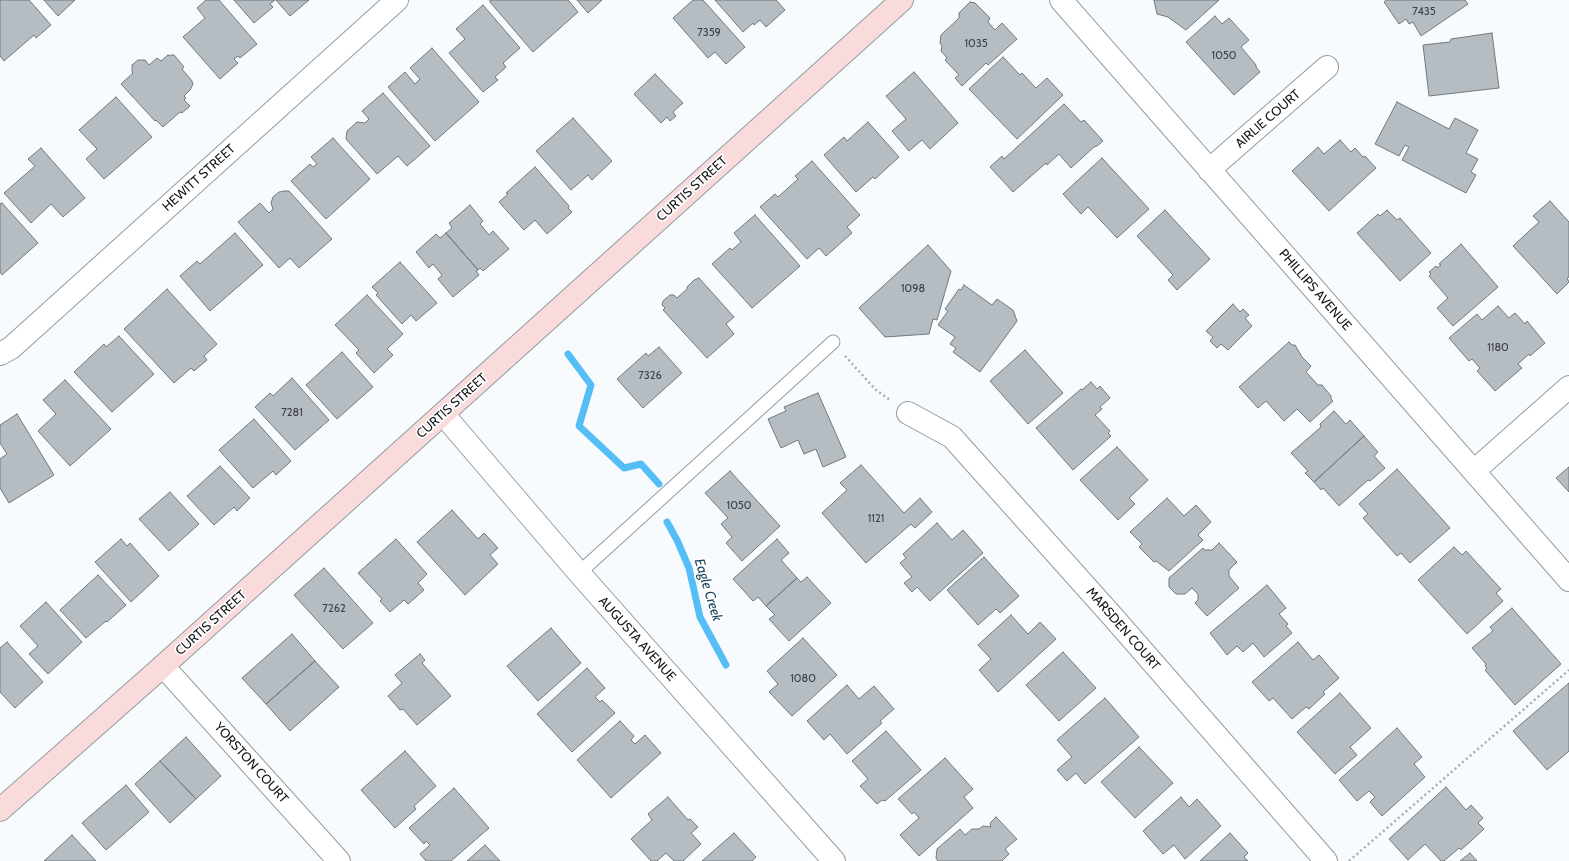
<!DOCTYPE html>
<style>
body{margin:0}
canvas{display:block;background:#f8fbfe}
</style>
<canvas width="1569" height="861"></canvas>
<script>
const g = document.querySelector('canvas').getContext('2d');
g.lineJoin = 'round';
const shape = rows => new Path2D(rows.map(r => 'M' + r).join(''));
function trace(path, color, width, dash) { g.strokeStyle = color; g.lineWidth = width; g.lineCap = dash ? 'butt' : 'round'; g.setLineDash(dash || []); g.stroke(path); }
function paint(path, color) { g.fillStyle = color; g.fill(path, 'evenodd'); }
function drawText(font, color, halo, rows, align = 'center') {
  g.font = font + ' Cabin,sans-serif'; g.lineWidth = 3.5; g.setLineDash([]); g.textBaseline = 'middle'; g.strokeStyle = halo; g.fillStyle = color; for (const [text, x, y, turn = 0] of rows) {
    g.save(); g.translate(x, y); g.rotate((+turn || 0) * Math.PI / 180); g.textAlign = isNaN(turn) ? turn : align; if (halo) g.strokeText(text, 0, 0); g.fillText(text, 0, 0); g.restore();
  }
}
trace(shape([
 [568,354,591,385,579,426,624,468,641,464,659,484],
 [667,522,677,540,689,568,700,617,726,665]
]), '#56bef6', 7);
const building = shape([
 [0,0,29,0,51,25,36,38,34,35,4,61,0,56,0,0],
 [44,0,75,0,58,16,44,0],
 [206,0,219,0,257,44,240,58,238,56,234,59,238,63,220,79,183,37,205,18,197,8,206,0],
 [234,0,275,0,270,4,273,7,254,23,234,0],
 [276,0,309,0,290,16,276,0],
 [490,0,568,0,578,12,533,52,490,2,490,0],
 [577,0,602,0,588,13,577,0],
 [693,0,703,0,745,47,726,64,715,52,708,58,673,18,693,0],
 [715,0,776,0,785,10,766,27,760,20,754,25,753,23,743,32,715,0],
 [1154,0,1219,0,1186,30,1168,17,1157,14,1154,0],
 [1386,0,1465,0,1468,4,1421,36,1413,22,1409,24,1406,19,1399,24,1384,2,1386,0],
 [970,2,975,3,990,18,988,22,995,30,1002,23,1017,39,988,65,986,63,962,86,955,78,959,75,945,60,947,58,941,51,942,46,940,43,941,35,959,18,959,13,970,2],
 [483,5,520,48,503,63,506,67,495,77,498,80,483,92,449,53,465,39,456,29,483,5],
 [1215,16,1222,24,1229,18,1249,40,1241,47,1256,65,1256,67,1260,72,1234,95,1186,42,1215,16],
 [1492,33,1499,88,1429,96,1423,45,1450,42,1451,39,1492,33],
 [432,48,479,102,435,141,388,87,405,72,415,84,420,79,410,68,432,48],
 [168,55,169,56,171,55,174,55,184,67,182,69,192,81,193,84,190,90,184,96,186,98,184,100,190,106,182,113,180,112,163,127,156,120,155,121,121,84,133,73,132,72,132,65,138,60,145,60,149,65,157,58,161,61,168,55],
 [1003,57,1020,75,1022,73,1036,88,1047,78,1063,95,1017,139,969,89,1003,57],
 [914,72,958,123,930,149,922,140,909,151,892,131,906,119,886,96,914,72],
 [655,74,683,103,673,112,676,116,670,121,667,117,661,123,634,94,655,74],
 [383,93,430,146,407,166,398,156,377,174,346,139,347,131,357,122,365,123,369,119,362,111,383,93],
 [116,97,152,137,104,179,86,159,97,149,79,130,116,97],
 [1397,102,1449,129,1455,118,1478,130,1466,153,1478,159,1471,172,1476,175,1466,193,1402,160,1409,147,1405,145,1399,156,1375,144,1397,102],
 [1064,104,1081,122,1084,120,1103,141,1097,146,1094,147,1071,168,1059,154,1047,165,1046,163,1013,192,990,167,1002,156,1004,159,1064,104],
 [573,118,612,161,592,180,588,175,571,190,536,151,573,118],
 [868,122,899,157,875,179,873,177,856,192,824,155,844,137,847,141,868,122],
 [333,138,370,179,326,219,291,181,310,164,313,167,317,164,311,157,333,138],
 [1340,140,1351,152,1355,148,1363,157,1365,156,1376,168,1329,211,1292,171,1318,147,1324,154,1340,140],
 [41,148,85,198,63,217,51,204,31,223,4,193,35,166,28,159,41,148],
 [1102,158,1149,209,1117,238,1088,207,1081,214,1063,194,1102,158],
 [812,161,860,215,847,227,852,233,826,256,819,248,807,259,760,207,775,194,778,197,798,179,795,176,812,161],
 [535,167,569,206,568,208,572,212,547,234,535,220,524,230,499,202,508,194,506,193,535,167],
 [285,191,289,191,332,239,299,268,290,258,279,268,238,222,260,203,269,213,273,209,271,203,273,197,279,192,285,191],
 [1550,201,1569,222,1569,277,1567,278,1569,282,1557,294,1513,246,1539,222,1533,216,1550,201],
 [2,203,38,243,2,275,0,272,0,204,2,203],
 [470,205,483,221,480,224,489,235,493,231,509,249,483,271,480,268,478,270,446,233,452,228,449,223,470,205],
 [1165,210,1210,259,1177,290,1168,280,1173,275,1137,236,1165,210],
 [1387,210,1397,220,1400,218,1431,253,1400,281,1357,233,1378,214,1380,216,1387,210],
 [755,215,800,266,752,308,712,264,730,248,732,250,741,242,734,233,755,215],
 [235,233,263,265,210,311,180,276,197,261,200,264,235,233],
 [446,233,478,270,476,271,479,275,453,297,438,279,442,275,433,264,429,268,416,252,436,234,440,238,446,233],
 [1461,244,1498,287,1453,326,1437,308,1448,298,1429,276,1431,274,1429,272,1436,266,1437,268,1441,265,1439,264,1461,244],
 [928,245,951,271,937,320,933,319,929,334,885,337,859,308,928,245],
 [400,262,437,303,416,321,411,315,402,324,376,295,378,293,372,287,400,262],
 [699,278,734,317,726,324,734,334,707,358,663,310,665,308,662,305,663,301,670,295,674,295,677,298,687,289,687,287,694,280,699,278],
 [964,285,992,305,997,299,1013,310,1017,321,980,372,953,352,956,348,950,344,955,337,938,325,948,311,945,309,959,289,961,290,964,285],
 [167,289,217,344,204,356,207,360,194,371,191,368,174,383,124,329,167,289],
 [367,295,403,334,387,349,393,355,374,373,356,353,359,350,335,325,367,295],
 [1233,304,1240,312,1243,309,1249,315,1245,318,1252,326,1228,350,1221,344,1217,348,1210,341,1213,337,1206,331,1233,304],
 [1498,306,1509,318,1515,313,1525,324,1527,321,1545,343,1530,356,1529,354,1518,364,1522,368,1495,391,1477,371,1480,368,1472,359,1469,361,1449,338,1477,314,1482,320,1498,306],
 [119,336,154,374,112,412,74,372,104,344,106,347,119,336],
 [1289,342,1292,345,1295,345,1302,357,1311,366,1306,372,1318,385,1322,385,1331,396,1331,399,1333,401,1310,422,1297,409,1284,421,1266,401,1258,408,1239,387,1289,342],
 [659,347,682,373,643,408,617,379,646,353,648,356,659,347],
 [1025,350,1063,393,1028,424,990,381,1025,350],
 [342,352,373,387,337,419,306,385,342,352],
 [292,378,329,420,295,450,255,407,270,393,273,396,292,378],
 [65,380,111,429,70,466,38,431,56,414,43,400,65,380],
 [1091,382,1097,389,1100,386,1110,398,1100,407,1102,409,1095,415,1110,431,1108,433,1111,436,1073,470,1036,428,1081,389,1082,390,1091,382],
 [818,393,846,457,823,467,816,449,804,454,798,440,781,448,768,419,786,411,784,407,818,393],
 [1334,411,1346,424,1350,420,1364,436,1314,482,1305,473,1308,471,1291,453,1321,427,1320,424,1334,411],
 [17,414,54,475,9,503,0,488,0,459,7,454,0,443,0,425,17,414],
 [254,419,291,461,276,475,273,471,253,488,219,450,254,419],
 [1364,436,1378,452,1374,456,1385,468,1370,481,1368,480,1339,506,1323,488,1321,490,1314,482,1364,436],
 [1117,447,1148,480,1129,498,1135,504,1118,520,1080,480,1117,447],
 [861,465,904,513,920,498,932,512,915,528,911,524,866,563,822,513,847,490,840,483,861,465],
 [220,466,250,498,237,511,234,507,214,525,187,496,220,466],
 [1569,467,1569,492,1556,478,1569,467],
 [1397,469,1450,528,1410,563,1401,553,1397,556,1363,518,1368,514,1359,504,1397,469],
 [730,471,780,526,742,561,726,543,732,537,721,524,728,518,705,493,730,471],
 [170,492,199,524,169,551,139,519,170,492],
 [1167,498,1184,516,1196,505,1211,522,1198,535,1203,540,1169,571,1156,561,1154,562,1139,547,1142,544,1130,532,1167,498],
 [452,510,478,539,484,533,498,548,490,555,498,564,465,595,417,542,452,510],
 [937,523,952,540,963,530,983,553,930,601,917,587,912,592,904,583,912,577,900,563,906,558,903,554,937,523],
 [121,539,127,546,130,543,159,576,131,602,95,562,121,539],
 [396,539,427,574,418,583,424,590,408,604,404,600,390,612,380,601,382,599,358,573,396,539],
 [777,539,789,553,781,560,797,578,766,606,758,597,753,601,733,579,777,539],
 [1219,543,1237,562,1229,570,1229,576,1239,588,1207,616,1195,603,1198,600,1198,594,1192,588,1185,594,1176,594,1169,587,1169,578,1203,548,1204,550,1212,550,1219,543],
 [1454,547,1462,555,1466,551,1501,589,1496,593,1503,601,1467,634,1418,580,1454,547],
 [984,557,1019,596,1000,613,996,609,978,625,947,590,984,557],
 [324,568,373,623,343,649,294,595,324,568],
 [98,575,126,605,107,622,106,621,86,638,60,610,98,575],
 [807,577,831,603,789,641,769,619,775,615,766,606,797,578,801,582,807,577],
 [1267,585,1286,608,1279,614,1288,624,1286,626,1292,633,1264,657,1253,643,1243,652,1237,646,1227,655,1210,633,1267,585],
 [46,602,82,642,48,674,29,654,38,646,20,626,46,602],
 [1512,608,1561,664,1515,705,1485,670,1487,668,1485,666,1486,664,1472,648,1493,631,1490,627,1512,608],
 [1011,615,1028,634,1040,622,1056,639,998,692,979,670,991,659,978,645,1011,615],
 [551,628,581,663,538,701,507,666,551,628],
 [292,634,315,661,266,704,242,678,292,634],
 [803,638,837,675,792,716,769,692,778,684,767,671,803,638],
 [7,642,43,682,15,708,0,692,0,648,7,642],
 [1298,642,1313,660,1319,655,1339,678,1323,692,1325,694,1309,709,1306,707,1292,719,1273,698,1269,701,1252,682,1298,642],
 [1063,652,1096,688,1059,721,1026,685,1063,652],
 [420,654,425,660,422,663,451,696,417,725,403,709,400,710,388,696,402,683,395,675,420,654],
 [315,661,339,687,290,731,266,704,315,661],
 [587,668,605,688,595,697,600,702,602,700,615,713,572,752,537,714,587,668],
 [1569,683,1569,751,1547,770,1513,731,1569,683],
 [847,685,859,699,874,686,894,709,880,721,882,723,847,754,830,734,824,740,807,721,847,685],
 [1340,693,1371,728,1350,747,1357,755,1335,774,1297,732,1340,693],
 [1105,698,1139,737,1085,784,1076,773,1067,781,1057,770,1072,757,1057,740,1105,698],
 [620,721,634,736,631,740,635,744,645,735,661,753,611,798,577,760,620,721],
 [1397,728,1422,757,1414,764,1425,777,1382,816,1370,802,1375,797,1369,791,1357,801,1339,780,1397,728],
 [886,731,921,770,885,801,882,800,877,804,860,786,868,779,852,761,886,731],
 [186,737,221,776,196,799,160,761,186,737],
 [1139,747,1173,783,1135,818,1101,782,1139,747],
 [405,751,436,786,414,806,416,809,395,828,361,790,405,751],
 [945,758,973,789,964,797,973,808,919,856,900,835,919,818,914,812,912,814,898,799,945,758],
 [160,761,196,799,170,823,135,784,160,761],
 [126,785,149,812,106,850,82,823,126,785],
 [1446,787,1466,810,1471,805,1483,818,1478,823,1484,829,1461,850,1459,848,1444,861,1441,861,1425,844,1408,860,1389,839,1446,787],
 [454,788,489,828,451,861,426,861,420,854,430,845,426,841,424,844,409,828,454,788],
 [668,797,688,820,690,819,698,827,691,833,701,844,683,861,674,861,666,853,657,861,651,861,631,839,652,820,648,814,668,797],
 [1181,797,1189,807,1197,799,1221,826,1185,859,1174,845,1163,854,1143,831,1181,797],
 [996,817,1017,839,1005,849,1009,854,1002,861,938,861,936,858,937,849,960,829,965,835,972,829,979,829,983,826,991,827,990,823,996,817],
 [734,833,756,857,752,861,702,861,734,833],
 [1230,833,1248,853,1244,857,1248,861,1200,861,1230,833],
 [72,835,96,861,44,861,72,835],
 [485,845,500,861,467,861,485,845],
 [1470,853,1477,861,1460,861,1470,853]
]);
paint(building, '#b5bdc3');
trace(building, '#71797e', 1);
const lane = shape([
 [579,573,833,342]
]);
const street = shape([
 [1061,0,1569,580],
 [1209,170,1327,67],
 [0,354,11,348,397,0],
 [908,413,952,437,1113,617,1326,861],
 [443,414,579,573,834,861],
 [1474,471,1569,387],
 [163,666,339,861]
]);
const secondary = shape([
 [0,810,163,666,902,0]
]);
trace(lane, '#939ca1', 15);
trace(street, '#939ca1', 24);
trace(secondary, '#939ca1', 24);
trace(shape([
 [845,356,876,390,890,400],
 [1349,861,1569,670]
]), '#a9acaf', 2.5, [2, 3]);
trace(lane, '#fff', 13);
trace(street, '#fff', 22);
trace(secondary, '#f9dbdc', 22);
drawText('11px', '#3c4044', null, [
 ["7435",1424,12],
 ["7359",709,33],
 ["1035",976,44],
 ["1050",1224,56],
 ["1098",913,289],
 ["1180",1498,348],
 ["7326",650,376],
 ["7281",292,413],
 ["1050",739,506],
 ["1121",876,519],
 ["7262",334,609],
 ["1080",803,679]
]);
drawText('13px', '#141719', '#fff', [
 ["AIRLIE COURT",1268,119,-41],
 ["HEWITT STREET",199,178,-42],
 ["CURTIS STREET",692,189,-42],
 ["PHILLIPS AVENUE",1315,290,49],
 ["CURTIS STREET",452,406,-42],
 ["CURTIS STREET",211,623,-42],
 ["MARSDEN COURT",1123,629,49],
 ["AUGUSTA AVENUE",637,639,48],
 ["YORSTON COURT",251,763,48]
]);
drawText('italic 14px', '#19455c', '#fff', [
 ["Eagle Creek",708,590,73]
]);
</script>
